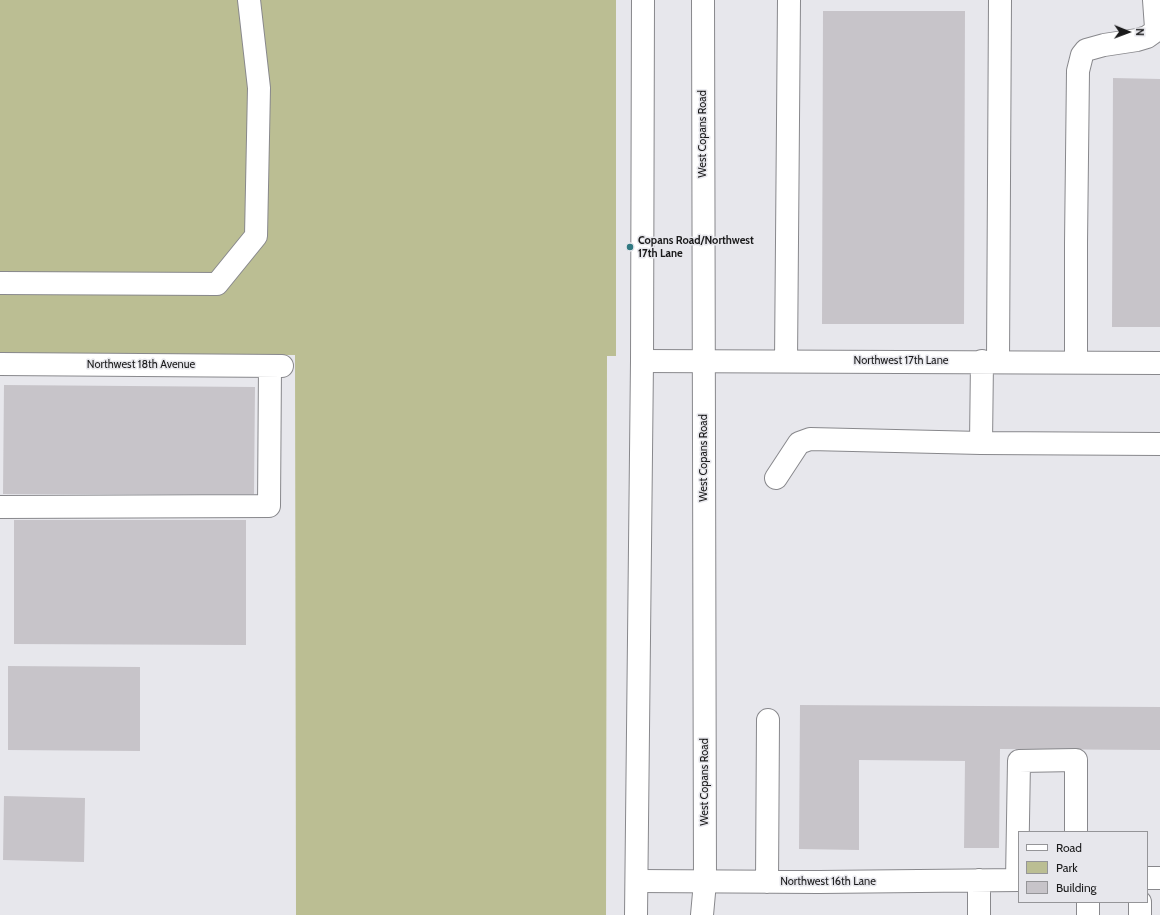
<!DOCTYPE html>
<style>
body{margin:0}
#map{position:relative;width:1160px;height:915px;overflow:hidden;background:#e7e7ec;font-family:Cabin,sans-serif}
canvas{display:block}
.legend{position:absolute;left:1018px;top:831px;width:130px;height:72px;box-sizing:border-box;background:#e7e7ec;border:1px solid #959598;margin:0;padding:5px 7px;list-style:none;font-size:12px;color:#1a1a1b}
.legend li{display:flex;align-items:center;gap:8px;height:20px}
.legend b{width:20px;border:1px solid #959598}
.north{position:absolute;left:1108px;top:12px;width:40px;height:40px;-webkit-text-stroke:3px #e7e7ec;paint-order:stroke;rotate:91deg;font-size:11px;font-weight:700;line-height:16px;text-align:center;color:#1a1a1b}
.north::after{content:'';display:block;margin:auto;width:14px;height:18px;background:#1a1a1b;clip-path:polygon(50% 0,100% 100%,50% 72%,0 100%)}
</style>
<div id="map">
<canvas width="1160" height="915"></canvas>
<ul class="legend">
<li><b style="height:5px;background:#fff"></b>Road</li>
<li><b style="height:11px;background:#bbbe93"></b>Park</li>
<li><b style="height:11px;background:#c7c4c9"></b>Building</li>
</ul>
<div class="north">N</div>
</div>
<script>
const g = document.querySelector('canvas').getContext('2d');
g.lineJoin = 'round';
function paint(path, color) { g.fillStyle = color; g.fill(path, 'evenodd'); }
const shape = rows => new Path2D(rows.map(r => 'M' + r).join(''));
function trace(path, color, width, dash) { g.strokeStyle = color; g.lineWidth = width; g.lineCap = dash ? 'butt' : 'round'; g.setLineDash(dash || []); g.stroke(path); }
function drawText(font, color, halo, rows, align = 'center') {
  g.font = font + ' Cabin,sans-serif'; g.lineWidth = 3; g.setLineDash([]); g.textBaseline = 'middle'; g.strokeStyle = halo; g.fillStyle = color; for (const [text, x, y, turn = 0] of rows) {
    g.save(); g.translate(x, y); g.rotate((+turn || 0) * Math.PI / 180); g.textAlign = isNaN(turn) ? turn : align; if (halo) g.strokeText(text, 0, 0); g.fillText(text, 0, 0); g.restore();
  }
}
paint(shape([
 [0,0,616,0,616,356,607,356,606,915,296,915,295,355,0,354]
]), '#bbbe93');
paint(shape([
 [823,11,965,11,964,324,822,324],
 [1113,78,1160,79,1160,327,1112,327],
 [4,385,255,387,254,494,3,494],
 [14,520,246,520,246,645,14,644],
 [8,666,140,667,140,751,8,750],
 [800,705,1160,707,1160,750,1000,749,999,848,964,848,965,761,859,760,859,850,799,849],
 [4,796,85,798,84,862,3,860]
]), '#c7c4c9');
const minor = shape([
 [0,283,217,284,256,236,259,88,249,0],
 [642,361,1160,363],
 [786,361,789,0],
 [982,361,981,443,1160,444],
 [998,361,1000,0],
 [1076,362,1076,243,1078,71,1082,55,1086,50,1104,45,1137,40,1147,37,1154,32,1156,28,1154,0],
 [0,364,282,366],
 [776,478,799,443,810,439,981,443],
 [0,507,269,506,270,366],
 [1147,878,1160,878],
 [979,880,979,915],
 [1017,880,1019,761,1076,760,1076,832],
 [637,881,819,882,1019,880],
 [767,882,768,720],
 [1140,902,1140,915],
 [1088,915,1088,902]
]);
const major = shape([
 [636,915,642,361,643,0],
 [702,915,705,882,703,0]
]);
trace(minor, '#88888c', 24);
trace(major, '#88888c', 24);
trace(minor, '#fff', 22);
trace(major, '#fff', 22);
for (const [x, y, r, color] of [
 [630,247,4,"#317982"]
]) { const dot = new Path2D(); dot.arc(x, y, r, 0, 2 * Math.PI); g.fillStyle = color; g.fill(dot); trace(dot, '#e7e7ec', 1.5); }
drawText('11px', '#1a1a1b', '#e7e7ec', [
 ["West Copans Road",703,134,-90],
 ["Northwest 17th Lane",901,361],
 ["Northwest 18th Avenue",141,365],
 ["West Copans Road",704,458,-90],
 ["West Copans Road",705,782,-90],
 ["Northwest 16th Lane",828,882]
]);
drawText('bold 11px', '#1a1a1b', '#e7e7ec', [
 ["Copans Road/Northwest",638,241],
 ["17th Lane",638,254]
], 'left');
</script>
